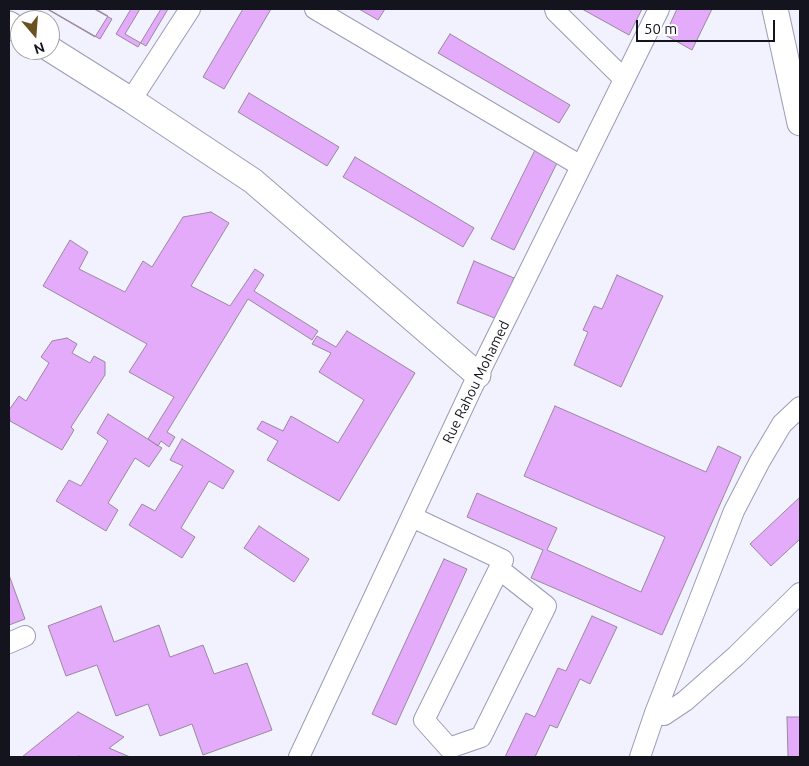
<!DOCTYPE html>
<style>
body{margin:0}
#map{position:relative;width:809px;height:766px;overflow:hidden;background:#f2f2fe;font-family:Ubuntu,sans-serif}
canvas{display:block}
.frame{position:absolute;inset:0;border:10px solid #14141e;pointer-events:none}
.north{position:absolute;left:10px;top:10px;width:50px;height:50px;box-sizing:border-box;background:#fff;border:1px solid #a1a1a5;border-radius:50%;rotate:162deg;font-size:14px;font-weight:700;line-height:20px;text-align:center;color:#14141e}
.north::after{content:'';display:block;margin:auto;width:18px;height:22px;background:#6a5122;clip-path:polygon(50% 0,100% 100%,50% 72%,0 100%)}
.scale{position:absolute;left:636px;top:20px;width:139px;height:22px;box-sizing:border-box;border:2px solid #14141e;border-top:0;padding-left:6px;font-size:15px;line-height:18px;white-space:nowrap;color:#14141e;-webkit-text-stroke:4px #fff;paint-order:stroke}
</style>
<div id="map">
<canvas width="809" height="766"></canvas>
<div class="frame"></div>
<div class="north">N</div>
<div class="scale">50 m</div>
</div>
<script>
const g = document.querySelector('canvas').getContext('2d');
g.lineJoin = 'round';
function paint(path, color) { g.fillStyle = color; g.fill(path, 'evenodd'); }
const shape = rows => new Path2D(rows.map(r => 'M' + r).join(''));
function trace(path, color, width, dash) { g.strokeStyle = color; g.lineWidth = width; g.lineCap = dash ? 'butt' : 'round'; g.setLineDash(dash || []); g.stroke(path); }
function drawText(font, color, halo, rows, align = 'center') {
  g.font = font + ' Ubuntu,sans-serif'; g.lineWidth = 4; g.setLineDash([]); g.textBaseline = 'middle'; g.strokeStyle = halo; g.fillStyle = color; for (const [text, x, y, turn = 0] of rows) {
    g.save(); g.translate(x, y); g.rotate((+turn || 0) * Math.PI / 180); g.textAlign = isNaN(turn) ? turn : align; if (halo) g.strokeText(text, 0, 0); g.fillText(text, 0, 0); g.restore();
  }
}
const building = shape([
 [47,9,96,9,108,16,95,37,47,9],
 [48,9,94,9,112,19,100,39,48,9],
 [131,9,161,9,138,47,116,34,131,9],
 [140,9,168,9,146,46,125,34,140,9],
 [243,9,271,9,224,89,203,77,243,9],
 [359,9,385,9,378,20,359,9],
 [582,9,642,9,629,35,582,9],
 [677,9,712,9,692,50,665,35,677,9],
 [450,34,570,105,559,123,438,53,450,34],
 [249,93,339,147,327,166,238,112,249,93],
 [537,146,560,157,514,250,491,239,537,146],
 [355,157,474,228,463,247,343,177,355,157],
 [211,212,229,223,191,286,230,306,255,269,264,275,254,291,318,331,312,340,248,299,167,432,175,437,169,447,161,441,158,446,148,439,174,397,129,372,147,344,43,286,70,240,88,252,79,269,125,292,143,261,152,267,183,217,211,212],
 [474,261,514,278,497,319,457,303,474,261],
 [617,275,663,296,621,387,574,365,588,332,583,330,594,306,602,309,617,275],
 [347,331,415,373,339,501,267,460,278,441,257,429,262,421,283,431,291,416,338,443,364,400,319,372,331,353,312,344,317,336,336,347,347,331],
 [67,338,77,344,72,353,90,363,94,356,105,362,105,375,71,427,74,430,62,450,10,421,9,410,19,396,26,401,49,363,41,357,52,341,67,338],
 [555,406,706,472,718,446,741,457,662,635,531,578,543,550,467,517,477,493,557,528,547,550,641,592,665,537,524,476,555,406],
 [108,414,162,448,149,467,135,458,108,503,118,510,106,531,56,501,69,480,81,486,108,441,97,433,108,414],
 [182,439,234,471,223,489,209,481,181,528,195,537,182,558,129,525,142,504,155,511,183,466,170,460,182,439],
 [800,497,800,539,771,566,750,544,800,497],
 [259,526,309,559,294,582,244,548,259,526],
 [444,559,467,569,396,725,372,714,444,559],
 [9,575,25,619,9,625,9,575],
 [101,606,114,642,159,625,170,657,203,645,214,674,247,663,272,730,203,755,192,724,160,736,148,704,116,716,97,665,66,676,48,626,101,606],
 [592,616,617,627,590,684,580,679,557,728,550,725,535,757,505,757,526,713,535,717,558,668,566,671,592,616],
 [78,712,124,737,109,748,130,757,82,757,79,756,76,757,22,757,78,712],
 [787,717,800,717,800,757,788,757,787,717]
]);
paint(building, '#e4abfb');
trace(building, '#98879f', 1);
const minor = shape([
 [315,9,581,166],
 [555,9,556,12,624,79],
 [131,100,190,9],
 [412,517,503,560,499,569,424,720,449,748,481,737,546,606,499,569],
 [9,643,25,636],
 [655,713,664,715,685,701,736,656,800,593],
 [299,757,478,375,659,9],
 [640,757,655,713,734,511,760,461,782,424,800,407]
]);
const major = shape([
 [775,9,800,123],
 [9,24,20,31],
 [50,49,131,100,253,181,478,375]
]);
trace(minor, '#9a9bb7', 22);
trace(major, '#9a9bb7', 27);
trace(minor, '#fff', 20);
trace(major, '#fff', 25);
drawText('14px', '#14141e', '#fff', [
 ["Rue Rahou Mohamed",476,382,-64]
]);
</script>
